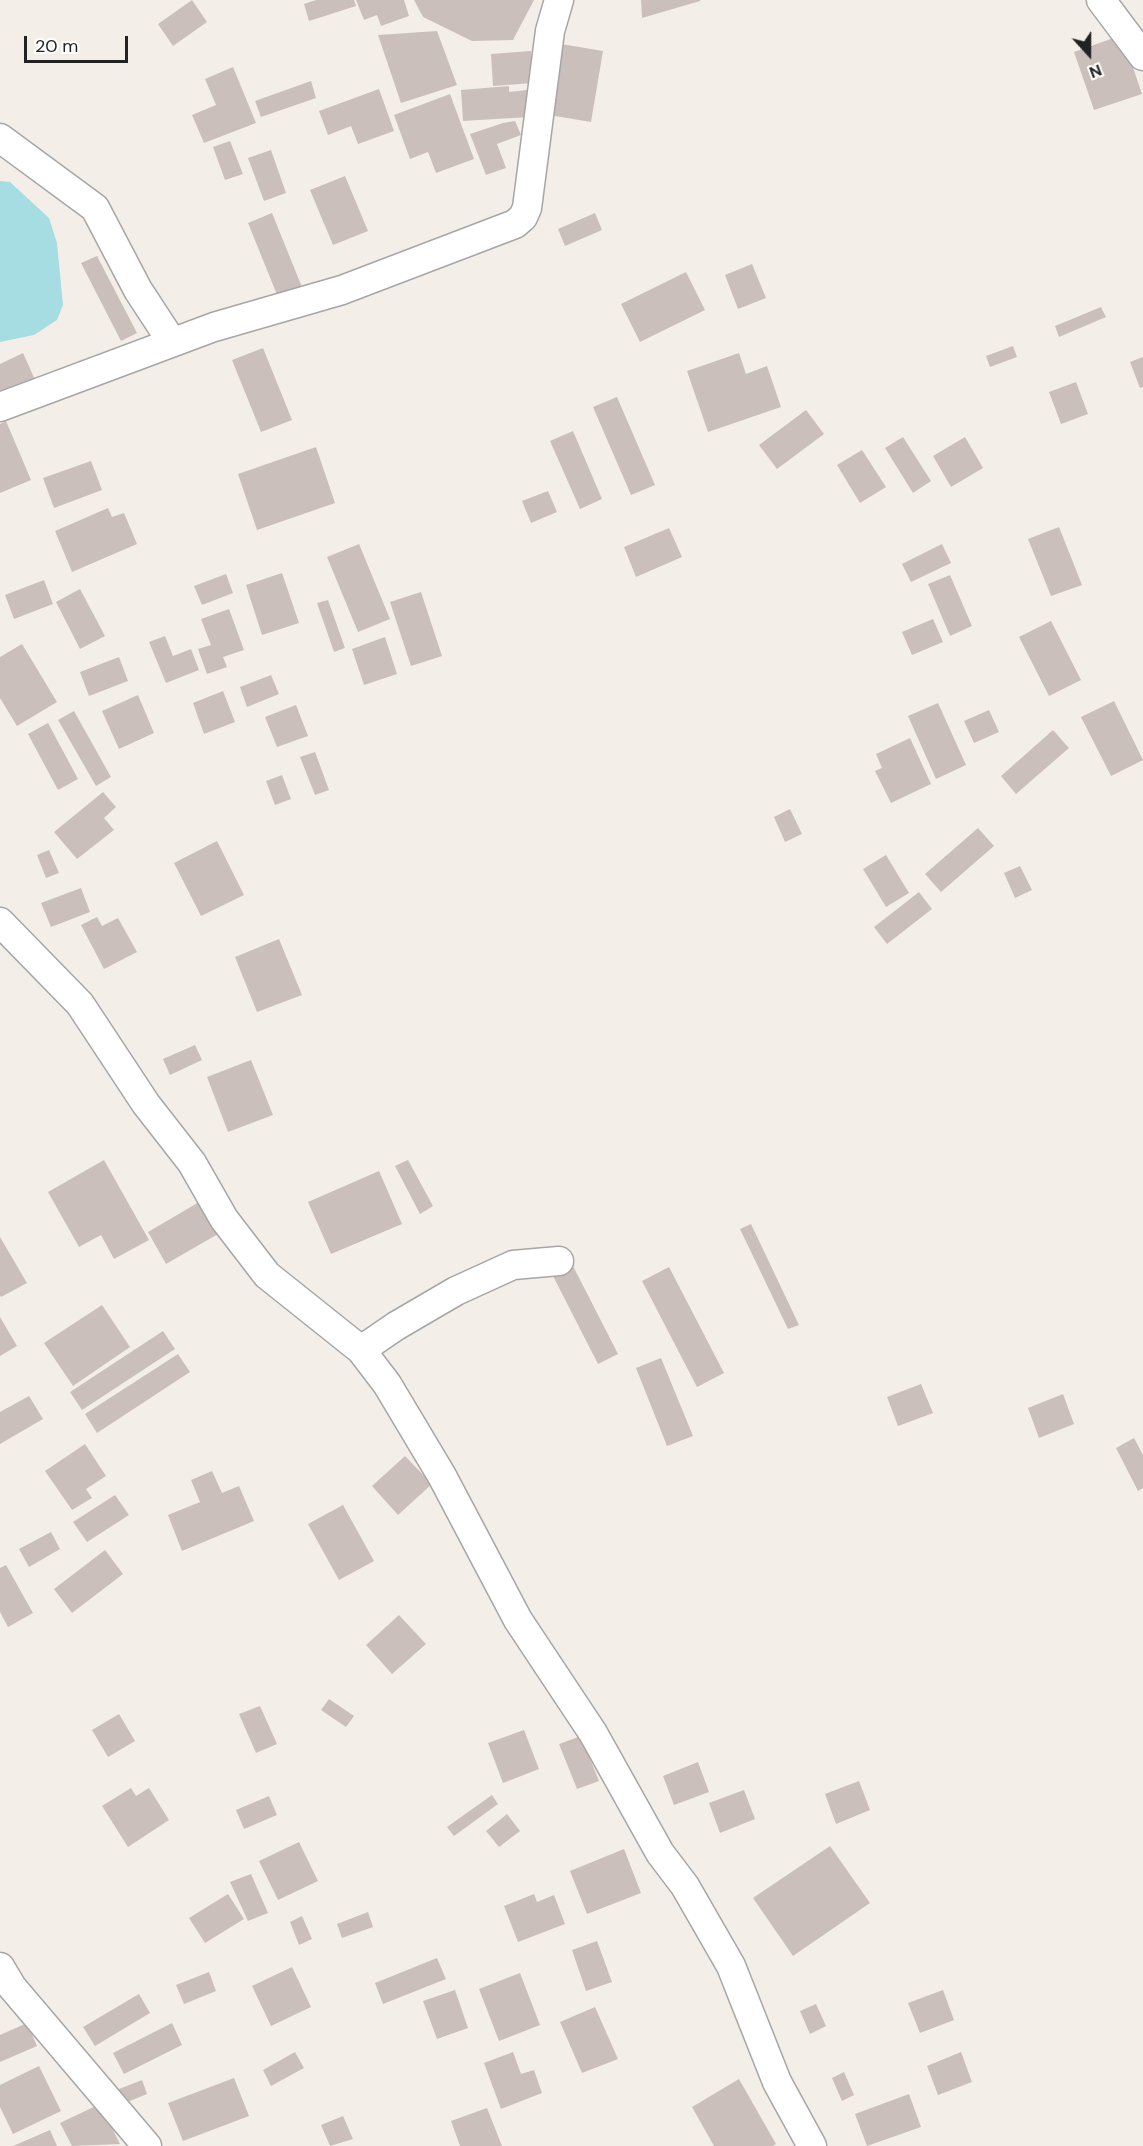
<!DOCTYPE html>
<style>
body{margin:0}
#map{position:relative;width:1143px;height:2146px;overflow:hidden;background:#f3eee8;font-family:"DM Sans",sans-serif}
canvas{display:block}
.north{position:absolute;left:1059px;top:24px;width:60px;height:60px;-webkit-text-stroke:4px #fff;paint-order:stroke;rotate:159deg;font-size:16px;font-weight:700;line-height:24px;text-align:center;color:#222}
.north::after{content:'';display:block;margin:auto;width:21px;height:27px;background:#222;clip-path:polygon(50% 0,100% 100%,50% 72%,0 100%)}
.scale{position:absolute;left:24px;top:36px;width:104px;height:27px;box-sizing:border-box;border:3px solid #222;border-top:0;padding-left:8px;font-size:18px;line-height:21px;white-space:nowrap;color:#222;-webkit-text-stroke:4px #fff;paint-order:stroke}
</style>
<div id="map">
<canvas width="1143" height="2146"></canvas>
<div class="north">N</div>
<div class="scale">20 m</div>
</div>
<script>
const g = document.querySelector('canvas').getContext('2d');
g.lineJoin = 'round';
function paint(path, color) { g.fillStyle = color; g.fill(path, 'evenodd'); }
const shape = rows => new Path2D(rows.map(r => 'M' + r).join(''));
function trace(path, color, width, dash) { g.strokeStyle = color; g.lineWidth = width; g.lineCap = dash ? 'butt' : 'round'; g.setLineDash(dash || []); g.stroke(path); }
paint(shape([
 [0,181,10,182,49,218,57,243,63,305,57,320,34,335,0,342]
]), '#a6dde3');
paint(shape([
 [192,0,207,22,173,46,158,24],
 [316,0,354,0,356,6,309,21,304,4],
 [356,0,404,0,409,16,381,26,377,15,364,20],
 [414,0,534,0,513,40,472,41,423,17],
 [641,0,700,0,700,1,642,18],
 [437,31,457,85,401,103,378,35],
 [1122,35,1142,94,1094,110,1074,52],
 [561,44,603,51,591,122,549,115],
 [531,51,533,83,493,86,491,54],
 [233,67,256,123,204,143,192,115,216,105,205,79],
 [311,81,316,98,261,117,255,101],
 [509,86,509,92,527,90,529,117,463,121,461,90],
 [379,89,394,131,358,144,351,126,328,135,319,111],
 [450,94,474,159,436,173,428,152,410,159,394,115],
 [515,121,521,135,497,144,506,168,486,175,470,134,503,123],
 [230,141,243,174,225,180,213,147],
 [271,150,286,193,264,201,248,158],
 [345,176,368,231,333,245,310,190],
 [272,213,306,297,282,307,248,223],
 [595,213,602,230,565,246,558,229],
 [97,256,137,333,121,341,81,263],
 [752,264,766,298,738,309,725,275],
 [686,272,705,310,640,342,621,304],
 [1101,307,1106,317,1059,337,1055,326],
 [1013,346,1017,357,990,367,986,356],
 [263,348,292,420,261,432,232,360],
 [23,353,36,382,0,399,0,364],
 [739,353,746,374,767,366,781,407,708,432,687,371],
 [1143,357,1143,387,1140,388,1130,362],
 [1076,382,1088,414,1061,424,1049,392],
 [617,397,655,485,631,495,593,407],
 [806,410,824,434,777,469,759,445],
 [6,421,31,480,0,493,0,424],
 [573,431,602,499,580,509,550,441],
 [903,437,931,481,913,493,885,448],
 [965,437,983,468,951,487,933,456],
 [316,447,335,503,257,530,238,474],
 [862,450,886,487,860,503,837,465],
 [91,461,102,490,54,508,43,478],
 [548,491,557,512,531,523,522,501],
 [108,508,112,517,124,513,137,544,72,572,55,531],
 [1059,527,1082,585,1051,596,1028,539],
 [669,528,682,557,636,577,624,547],
 [359,544,390,619,358,632,327,557],
 [942,544,951,563,911,582,902,564],
 [282,573,299,623,262,635,246,585],
 [226,574,233,593,202,605,194,586],
 [950,575,972,626,950,636,928,584],
 [44,580,53,604,14,619,5,595],
 [80,589,105,636,80,649,56,602],
 [421,592,442,656,411,666,390,602],
 [328,600,345,648,334,652,317,603],
 [229,609,244,650,223,657,227,667,207,674,198,649,211,645,201,619],
 [933,619,943,642,912,655,902,632],
 [1051,621,1081,680,1049,696,1019,637],
 [165,636,173,656,191,649,199,670,166,683,149,642],
 [385,637,397,674,364,685,352,649],
 [22,644,57,702,17,726,0,698,0,657],
 [119,657,128,681,89,696,80,672],
 [271,675,279,694,247,707,240,687],
 [223,691,235,722,204,734,193,703],
 [138,695,154,733,119,749,102,711],
 [1114,701,1143,760,1111,776,1081,717],
 [938,703,966,765,936,779,908,716],
 [296,705,308,736,277,747,265,717],
 [989,710,999,732,974,743,964,721],
 [74,711,111,777,96,786,58,720],
 [48,723,78,779,58,790,28,734],
 [1053,730,1069,748,1016,794,1001,776],
 [910,738,931,784,891,803,875,771,882,768,876,754],
 [315,752,329,790,315,795,300,757],
 [282,775,291,799,275,805,266,781],
 [103,792,116,807,104,818,114,830,77,859,54,832],
 [790,809,802,834,785,842,774,817],
 [978,828,994,846,941,892,925,874],
 [217,841,244,895,201,916,174,863],
 [49,850,59,873,46,878,37,855],
 [886,855,909,893,886,907,863,869],
 [1020,866,1032,890,1015,898,1004,873],
 [81,888,90,912,51,927,41,903],
 [919,892,932,909,887,944,874,927],
 [97,917,102,926,118,918,137,952,104,969,81,925],
 [279,939,302,995,257,1012,235,957],
 [195,1045,202,1060,170,1075,163,1059],
 [251,1060,273,1115,228,1132,207,1077],
 [104,1160,149,1240,114,1259,101,1235,79,1247,48,1192],
 [408,1160,433,1206,420,1214,395,1166],
 [379,1171,402,1224,331,1254,308,1202],
 [206,1198,225,1230,166,1264,148,1232],
 [751,1224,799,1325,788,1329,740,1229],
 [0,1237,27,1283,1,1297,0,1295],
 [573,1266,618,1354,598,1364,553,1276],
 [669,1267,724,1373,697,1387,642,1281],
 [102,1305,130,1347,73,1386,44,1343],
 [0,1317,17,1346,0,1356],
 [163,1331,175,1349,82,1410,70,1392],
 [178,1354,190,1372,97,1433,85,1414],
 [661,1358,693,1436,667,1446,636,1368],
 [921,1384,933,1413,898,1426,887,1397],
 [1063,1394,1074,1424,1039,1438,1028,1408],
 [29,1396,43,1419,0,1444,0,1412],
 [1134,1438,1143,1455,1143,1488,1138,1491,1116,1448],
 [85,1444,106,1476,86,1489,92,1498,72,1510,45,1471],
 [405,1456,432,1484,398,1515,372,1486],
 [212,1471,222,1493,239,1486,254,1521,182,1551,168,1515,200,1502,191,1480],
 [115,1495,129,1515,87,1542,73,1522],
 [343,1505,374,1561,339,1580,308,1524],
 [51,1532,60,1549,29,1567,19,1549],
 [105,1550,123,1574,72,1613,54,1589],
 [6,1565,33,1613,8,1627,0,1612,0,1568],
 [399,1615,426,1644,392,1674,366,1645],
 [329,1699,354,1716,346,1727,321,1710],
 [260,1706,277,1744,256,1753,239,1714],
 [119,1714,135,1741,108,1757,92,1730],
 [524,1730,539,1769,503,1783,488,1743],
 [581,1736,599,1781,577,1789,559,1744],
 [698,1762,709,1792,674,1805,663,1776],
 [859,1781,870,1810,836,1824,825,1794],
 [131,1788,136,1796,149,1788,169,1820,128,1847,102,1806],
 [744,1790,755,1819,720,1833,709,1803],
 [492,1795,498,1804,454,1836,447,1827],
 [269,1796,277,1815,244,1829,236,1810],
 [507,1814,520,1831,499,1847,486,1831],
 [299,1842,318,1881,278,1900,259,1861],
 [830,1846,870,1903,793,1956,753,1898],
 [624,1849,641,1893,587,1914,570,1871],
 [251,1874,268,1913,248,1921,230,1882],
 [228,1894,244,1919,205,1943,189,1918],
 [534,1894,537,1902,554,1895,565,1924,518,1942,504,1906],
 [368,1912,373,1927,342,1938,337,1924],
 [302,1916,312,1939,299,1945,290,1922],
 [597,1941,612,1982,586,1991,572,1950],
 [437,1958,446,1979,383,2004,375,1983],
 [292,1967,311,2007,271,2026,252,1986],
 [209,1972,216,1991,184,2004,176,1985],
 [520,1973,540,2025,499,2041,479,1989],
 [455,1990,468,2028,437,2039,423,2001],
 [943,1990,954,2020,920,2033,908,2003],
 [139,1994,150,2013,95,2046,83,2027],
 [816,2004,826,2026,810,2034,800,2011],
 [595,2007,618,2059,582,2073,560,2022],
 [27,2023,37,2046,0,2062,0,2035],
 [172,2023,182,2045,124,2074,113,2053],
 [295,2052,304,2068,271,2086,263,2070],
 [513,2052,521,2074,534,2070,542,2093,501,2109,484,2063],
 [961,2052,972,2082,938,2095,927,2066],
 [39,2066,61,2111,13,2134,0,2107,0,2085],
 [844,2072,854,2095,842,2101,832,2078],
 [234,2078,249,2116,183,2141,168,2103],
 [739,2079,776,2144,773,2146,714,2146,692,2107],
 [142,2080,147,2094,120,2105,114,2091],
 [909,2094,921,2127,867,2146,855,2114],
 [100,2104,120,2144,72,2146,60,2123],
 [487,2108,502,2146,460,2146,451,2121],
 [343,2116,353,2139,330,2146,321,2125],
 [50,2130,57,2146,13,2146]
]), '#cbbfbb');
const minor = shape([
 [1101,0,1143,56],
 [0,138,95,208,138,290,172,342],
 [0,407,214,327,342,290,515,224,523,217,527,208,550,31,559,0],
 [0,922,80,1004,146,1104,192,1163,224,1219,267,1275,361,1350,396,1326,456,1291,513,1265,559,1261],
 [361,1350,387,1384,442,1476,518,1620,593,1733,660,1853,685,1886,731,1966,777,2082,812,2146],
 [0,1967,12,1987,147,2146]
]);
trace(minor, '#a6a6a6', 31);
trace(minor, '#fff', 28);
</script>
